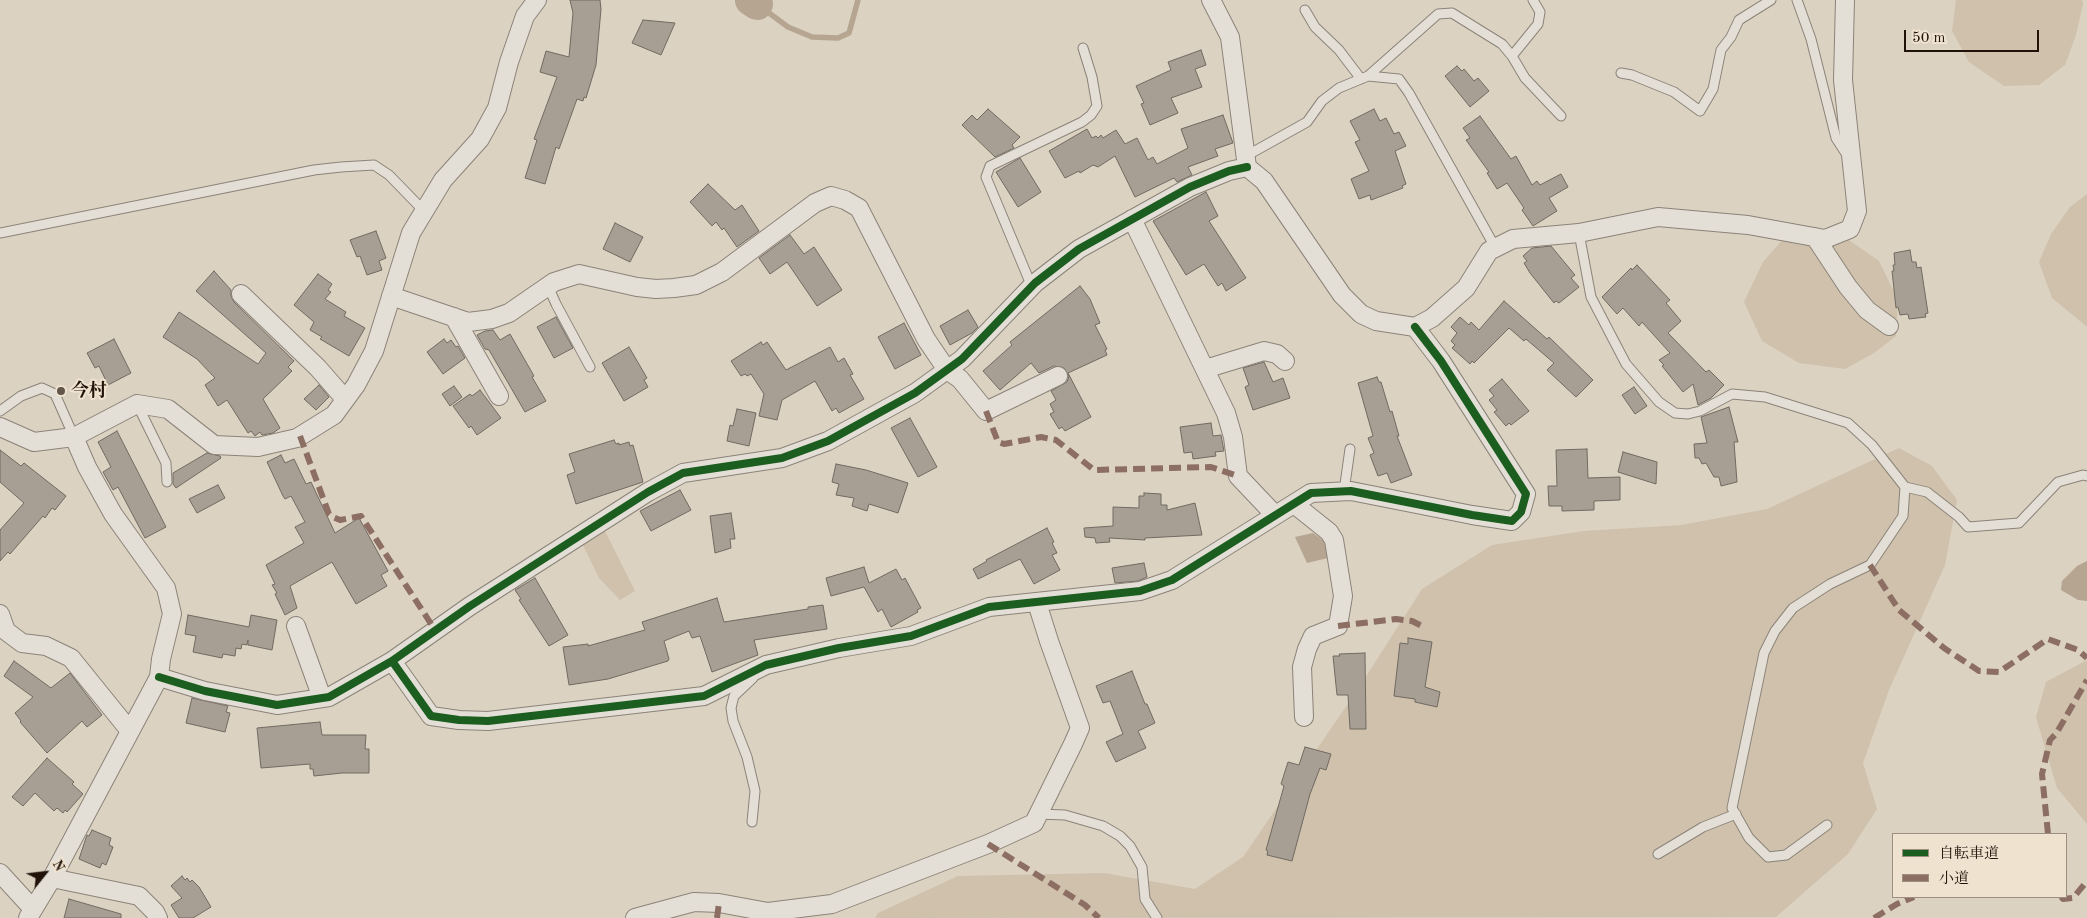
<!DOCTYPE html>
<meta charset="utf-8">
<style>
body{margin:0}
#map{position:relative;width:2087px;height:918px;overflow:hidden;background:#dcd2c2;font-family:"Old Standard TT","Noto Serif JP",serif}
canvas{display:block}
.legend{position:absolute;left:1892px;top:833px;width:175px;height:65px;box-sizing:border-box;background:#efe3d0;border:1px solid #9d8f80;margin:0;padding:6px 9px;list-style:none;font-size:15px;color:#211209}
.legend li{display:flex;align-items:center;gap:10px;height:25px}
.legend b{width:25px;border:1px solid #9d8f80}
.north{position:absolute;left:20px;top:848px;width:50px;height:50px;-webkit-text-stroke:4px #efe3d0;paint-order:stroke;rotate:61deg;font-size:14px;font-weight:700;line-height:20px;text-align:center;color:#211209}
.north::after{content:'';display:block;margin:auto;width:18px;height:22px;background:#211209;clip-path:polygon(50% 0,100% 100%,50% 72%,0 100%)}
.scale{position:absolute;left:1904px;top:30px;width:135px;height:22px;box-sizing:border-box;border:2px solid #211209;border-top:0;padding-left:6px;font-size:15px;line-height:18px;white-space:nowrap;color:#211209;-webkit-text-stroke:4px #efe3d0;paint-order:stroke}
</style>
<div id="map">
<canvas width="2087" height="918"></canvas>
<ul class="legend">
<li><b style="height:6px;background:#1b5e20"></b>自転車道</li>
<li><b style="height:6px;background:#8d6e63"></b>小道</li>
</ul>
<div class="north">N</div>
<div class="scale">50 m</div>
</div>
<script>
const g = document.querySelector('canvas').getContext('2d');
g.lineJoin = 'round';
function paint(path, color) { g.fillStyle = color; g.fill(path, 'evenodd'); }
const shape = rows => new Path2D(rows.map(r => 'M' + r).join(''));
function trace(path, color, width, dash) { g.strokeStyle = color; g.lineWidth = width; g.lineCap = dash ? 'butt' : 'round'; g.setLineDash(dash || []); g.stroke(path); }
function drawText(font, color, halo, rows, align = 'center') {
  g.font = font + ' "Old Standard TT","Noto Serif JP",serif'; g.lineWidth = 4; g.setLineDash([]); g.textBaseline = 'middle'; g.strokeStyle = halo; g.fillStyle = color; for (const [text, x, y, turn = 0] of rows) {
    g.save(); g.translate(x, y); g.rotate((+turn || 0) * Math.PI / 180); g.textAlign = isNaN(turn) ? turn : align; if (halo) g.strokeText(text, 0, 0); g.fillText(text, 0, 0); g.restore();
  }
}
paint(shape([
 [1956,0,2082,0,2083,4,2076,35,2065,65,2039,85,2004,86,1969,62,1952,31],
 [2087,194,2087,326,2086,326,2052,298,2039,262,2051,234,2070,207],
 [1815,228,1849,240,1879,261,1898,300,1896,336,1874,353,1845,369,1799,363,1762,341,1744,302,1763,262,1784,238],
 [1899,448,1932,466,1957,500,1945,565,1889,690,1863,763,1877,809,1848,854,1776,917,875,918,878,913,958,876,1104,873,1195,889,1243,857,1358,689,1422,589,1492,545,1584,531,1681,525,1767,509],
 [605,531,635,591,620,600,599,578,583,545],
 [2087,660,2087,824,2057,788,2036,717,2046,682]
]), '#cfc1ab');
paint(shape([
 [1313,533,1324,541,1328,558,1307,563,1295,537],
 [2087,561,2087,601,2078,600,2061,590,2062,581,2077,566]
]), '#b5a591');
trace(shape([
 [757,4,788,27,812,37,838,38,849,33,858,0]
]), '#b5a591', 5.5);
trace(shape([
 [751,0,757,4]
]), '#b5a591', 32);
const building = shape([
 [570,0,600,0,601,9,596,65,586,98,584,97,583,101,577,99,559,149,556,147,545,184,525,178,537,140,534,139,557,77,540,72,546,51,569,57,573,13,570,0],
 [643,20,675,23,661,55,632,43,643,20],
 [1201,50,1206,65,1195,69,1202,87,1171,98,1178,113,1150,125,1141,104,1144,103,1136,86,1171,70,1168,62,1201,50],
 [1457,66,1462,71,1464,69,1474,81,1478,78,1489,91,1470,107,1445,76,1457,66],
 [988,109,1020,137,1012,145,1014,148,995,157,962,125,972,115,977,120,988,109],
 [1374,109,1380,121,1386,118,1394,134,1399,132,1406,146,1395,151,1406,184,1402,186,1403,188,1371,200,1370,195,1359,199,1351,179,1369,171,1355,142,1360,140,1350,121,1374,109],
 [1223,115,1233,143,1215,149,1218,156,1188,167,1192,175,1177,182,1174,178,1135,197,1115,156,1098,167,1093,165,1080,173,1079,171,1065,178,1049,151,1087,129,1092,138,1096,136,1098,138,1101,135,1103,138,1116,130,1125,144,1137,138,1148,160,1153,157,1157,164,1188,148,1181,129,1223,115],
 [1480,116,1511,159,1516,156,1532,185,1537,181,1540,185,1561,174,1568,187,1549,198,1557,211,1533,226,1522,210,1524,208,1507,183,1497,189,1487,173,1489,172,1466,140,1470,138,1463,128,1480,116],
 [1020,158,1041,192,1018,207,996,172,1020,158],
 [708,184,735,210,742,205,759,231,737,247,724,228,722,230,716,222,712,226,690,202,708,184],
 [1206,192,1218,216,1209,221,1246,278,1226,291,1222,283,1218,286,1204,264,1186,275,1153,221,1206,192],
 [615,223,643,237,630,262,603,249,615,223],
 [376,231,386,258,379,261,382,270,367,275,360,256,357,257,350,240,376,231],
 [790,235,804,254,814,247,842,290,817,306,787,262,770,274,759,258,790,235],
 [1551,246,1575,275,1571,278,1579,287,1559,303,1556,301,1554,303,1530,273,1524,263,1527,261,1523,256,1532,248,1551,246],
 [1910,250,1912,262,1916,262,1917,268,1921,267,1928,313,1925,314,1926,317,1909,319,1908,314,1900,315,1898,307,1896,308,1892,271,1894,271,1893,265,1895,265,1894,253,1910,250],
 [1637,265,1670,300,1666,303,1681,321,1668,333,1706,372,1709,370,1724,385,1711,398,1698,405,1693,384,1683,392,1662,366,1664,365,1659,360,1670,353,1642,322,1639,326,1623,308,1617,314,1602,297,1631,268,1632,270,1637,265],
 [214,271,231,290,231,296,234,302,294,361,288,367,292,371,263,399,280,428,273,433,262,435,260,432,255,436,251,431,248,433,227,400,218,406,205,385,215,378,197,359,163,337,179,312,258,364,266,353,196,291,214,271],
 [318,274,332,284,328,290,331,292,325,299,346,312,344,316,365,328,349,356,320,339,322,337,310,330,314,322,294,305,318,274],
 [1080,286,1090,299,1100,323,1095,325,1107,349,1105,350,1107,355,1068,373,1091,417,1065,431,1062,427,1059,429,1050,414,1054,412,1050,404,1056,400,1051,391,1067,382,1069,376,1064,368,1054,366,1039,373,1031,363,1000,390,983,371,1012,345,1010,342,1080,286],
 [1504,301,1547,339,1549,337,1593,380,1576,397,1547,370,1554,363,1526,339,1524,341,1509,328,1474,363,1472,361,1470,364,1452,348,1455,345,1451,341,1457,333,1451,327,1460,317,1469,325,1471,322,1479,330,1504,301],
 [968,310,978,327,972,333,950,345,940,326,968,310],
 [556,317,573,348,554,358,537,327,556,317],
 [904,323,921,355,895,369,878,337,904,323],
 [493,330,500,340,510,334,534,376,532,377,546,401,525,412,489,350,485,349,477,335,485,331,493,330],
 [114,339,131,373,108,385,99,366,95,368,87,353,114,339],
 [444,339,447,343,451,340,456,347,458,346,465,358,443,374,427,352,444,339],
 [761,342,763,345,767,342,786,370,830,347,838,362,844,358,853,374,850,375,864,399,839,413,836,408,832,411,815,381,782,400,777,420,759,416,764,394,751,374,747,376,745,374,741,376,731,361,761,342],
 [629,347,647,378,644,380,648,387,624,401,602,363,629,347],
 [1264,362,1273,382,1283,378,1290,398,1253,410,1245,387,1249,385,1243,368,1264,362],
 [1377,377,1379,382,1381,382,1390,412,1392,411,1399,436,1397,436,1412,475,1391,483,1387,473,1378,476,1370,455,1374,453,1368,438,1373,436,1358,383,1377,377],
 [1502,379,1529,411,1511,425,1509,423,1506,426,1494,412,1497,410,1489,400,1494,396,1489,390,1502,379],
 [319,385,329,397,316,410,304,399,319,385],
 [454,386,462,397,450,406,442,394,454,386],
 [1634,387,1647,406,1635,414,1622,395,1634,387],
 [480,390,501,418,477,435,471,426,469,428,453,406,470,394,472,396,480,390],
 [1729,407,1738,442,1734,442,1737,482,1721,486,1719,477,1714,477,1706,463,1702,464,1699,458,1695,458,1694,444,1707,443,1701,417,1729,407],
 [737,409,756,413,749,446,727,441,730,425,733,426,737,409],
 [910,418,937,467,918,477,891,428,910,418],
 [1211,423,1213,436,1221,435,1224,451,1215,452,1216,456,1193,459,1192,452,1184,453,1180,427,1211,423],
 [117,431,166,527,145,538,118,487,113,490,103,472,111,467,98,442,117,431],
 [614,440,616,444,619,443,619,445,629,442,630,446,633,445,643,482,576,504,567,475,575,472,569,454,614,440],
 [1587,449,1588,478,1620,477,1620,500,1594,501,1594,510,1562,511,1562,506,1549,506,1548,486,1557,486,1556,450,1587,449],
 [0,450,21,466,24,463,66,496,55,510,52,508,45,518,43,516,10,554,8,552,0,561,0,530,24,503,0,482,0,450],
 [1623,452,1657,462,1656,484,1618,472,1623,452],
 [207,453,220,456,221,458,176,488,173,484,173,473,207,453],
 [281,455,285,463,294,459,306,484,311,482,335,533,359,518,388,571,381,575,387,586,356,604,332,562,290,586,297,608,285,615,275,594,277,593,272,585,275,584,266,565,304,543,295,527,305,522,291,496,285,499,283,496,267,462,281,455],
 [836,464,866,470,908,483,898,513,869,504,867,511,852,506,854,498,836,495,839,484,832,482,836,464],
 [218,485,225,498,197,513,189,499,218,485],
 [680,490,691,510,651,531,640,511,680,490],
 [1144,493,1161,494,1161,505,1167,505,1167,510,1195,503,1202,535,1145,538,1145,540,1109,538,1110,542,1096,543,1095,538,1085,537,1084,528,1113,526,1113,507,1139,508,1139,496,1144,496,1144,493],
 [731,513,735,539,730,539,731,548,715,553,710,516,731,513],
 [1047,528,1054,542,1052,543,1057,553,1052,555,1060,570,1034,584,1020,559,978,579,973,569,987,561,986,560,1047,528],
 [1144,563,1147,577,1138,581,1115,583,1112,568,1144,563],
 [864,567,869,583,896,569,902,580,905,578,921,608,917,610,918,612,891,627,882,609,878,612,864,587,831,596,826,578,864,567],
 [535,578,568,635,549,646,519,600,521,599,515,590,535,578],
 [717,598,724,622,808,609,808,607,823,605,827,629,754,640,758,655,712,672,700,636,692,638,689,631,664,641,669,659,668,661,608,679,569,685,563,647,588,644,588,646,645,630,642,622,717,598],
 [188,615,249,627,251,615,277,620,272,650,248,645,248,640,247,645,242,644,241,649,236,648,235,656,223,654,222,658,193,652,196,636,185,634,188,615],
 [1408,638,1432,642,1425,687,1440,692,1437,707,1415,702,1415,699,1394,696,1400,643,1408,644,1408,638],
 [1365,653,1366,729,1350,729,1348,695,1337,695,1333,656,1340,656,1339,654,1365,653],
 [14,661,51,688,70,673,102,715,87,727,82,721,47,753,20,722,21,721,15,713,33,697,4,676,14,661],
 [1132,671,1145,704,1147,704,1155,723,1138,731,1146,748,1116,762,1106,742,1123,734,1110,701,1103,703,1096,686,1132,671],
 [192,698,228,706,226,712,230,713,225,732,186,723,192,698],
 [320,722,322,735,366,735,365,749,369,749,369,773,342,773,314,776,313,769,310,769,310,764,261,768,257,728,320,722],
 [1305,747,1331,754,1326,770,1320,768,1310,794,1292,861,1267,855,1268,851,1266,850,1284,786,1281,784,1288,762,1299,765,1305,747],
 [47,758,74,782,72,784,83,794,67,812,65,810,63,813,57,808,54,811,35,793,23,806,12,797,47,758],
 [92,830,111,838,109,845,113,847,106,865,102,863,100,868,79,859,87,835,89,836,92,830],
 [182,876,185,880,187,878,190,882,192,880,199,887,211,907,193,918,179,918,171,905,182,898,171,886,182,876],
 [69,899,121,914,121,918,64,918,69,899]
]);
paint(building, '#a79f94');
trace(building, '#716a61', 1);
const service = shape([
 [1797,0,1811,39,1836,138,1847,155],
 [1305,10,1315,27,1339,50,1361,79],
 [1512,56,1525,78,1561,116],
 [1621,73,1632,75,1674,92,1700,111,1713,89,1721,50,1731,37,1739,20,1771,0],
 [1368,76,1399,79,1409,93,1495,247],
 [1246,156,1307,122,1322,101,1339,88,1368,76,1438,14,1452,13,1502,44,1512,56,1538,24,1540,12,1533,0],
 [0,233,314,170,341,167,374,165,389,175,424,211],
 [1579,233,1591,297,1626,364,1659,402,1675,413,1688,414,1700,411,1732,394,1765,397,1848,423,1872,445,1905,487,1927,492,1959,517,1968,527,2019,523,2058,482,2083,475,2087,476],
 [548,286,556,304,590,367],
 [1032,287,986,177,990,166,1082,122,1091,115,1097,106,1092,77,1083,48],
 [137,404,166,463,167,482],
 [0,411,21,396,42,388,55,394,74,437],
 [1344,491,1350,449],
 [1038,814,1065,815,1103,826,1120,836,1130,846,1142,867,1145,899,1157,918],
 [752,822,755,791,747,757,733,721,731,708,734,696,753,678],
 [1827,825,1786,855,1768,857,1749,838,1732,808,1764,653,1775,631,1793,608,1830,584,1870,565,1903,516,1905,487],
 [1658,854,1703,827,1736,814]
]);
const minor = shape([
 [1211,0,1230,37,1247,167,1264,181,1342,295,1361,314,1376,321,1415,327,1432,318,1466,288,1489,251,1513,239,1579,233,1658,217,1748,225,1825,239,1850,229,1857,211,1843,80,1845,0],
 [1132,219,1226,413,1233,437,1238,476,1275,515],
 [1815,237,1848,287,1867,310,1889,326],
 [241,294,318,368,345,399],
 [391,296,468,322,492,319,509,313,554,282,579,274,637,287,656,289,674,288,696,285,722,272,815,203,831,196,845,200,859,208,926,339,947,370,960,379,986,411,1058,376],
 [454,317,499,396],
 [1205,369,1264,351,1277,354,1285,361],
 [0,427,34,442,74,437,137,404,168,409,214,445,258,447,297,438,334,415,356,385,374,351,411,233,443,180,480,139,497,108,509,62,525,16,537,0],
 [1294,504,1329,532,1334,540,1343,596,1338,626,1313,636,1307,649,1302,667,1304,717],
 [0,614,6,631,22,643,46,646,71,658,130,731],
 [296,626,322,698],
 [392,661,431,716,459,720,488,721,704,696,766,665,839,648,911,636,989,607,1140,591,1172,580,1311,493,1351,491,1472,515,1512,521,1521,512,1526,494,1441,361,1415,327],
 [159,677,205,691,277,705,329,697,392,661,470,606,648,492,683,473,782,458,828,441,915,393,962,359,1035,283,1079,249,1190,187,1229,171,1247,167],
 [0,873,33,909],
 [52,878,139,896,155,912,158,918],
 [28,918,52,878,159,677,161,659,172,614,166,588,113,514,87,467,74,437],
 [635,918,694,902,719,903,768,912,832,904,988,844,1034,823,1073,744,1080,728,1049,641,1037,603]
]);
trace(service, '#8b8379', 11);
trace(minor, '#8b8379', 20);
trace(service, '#e4dfd6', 9);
trace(minor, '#e4dfd6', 18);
trace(shape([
 [986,411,998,442,1004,444,1041,437,1056,440,1094,470,1211,467,1238,476],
 [300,436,329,514,333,517,340,520,361,516,435,630],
 [1870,565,1899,610,1944,648,1979,671,1999,672,2048,639,2078,650,2087,658],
 [1338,626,1396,619,1412,621,1424,627],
 [2048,834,2042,774,2050,740,2056,734,2087,680],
 [988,844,1085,905,1099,918],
 [2061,897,2063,899,2073,898,2087,881],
 [717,918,719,903],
 [1874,918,1897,904,1914,897]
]), '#8d6e63', 6, [12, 6]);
trace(shape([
 [392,661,431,716,459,720,488,721,704,696,766,665,839,648,911,636,989,607,1140,591,1172,580,1311,493,1351,491,1472,515,1512,521,1521,512,1526,494,1441,361,1415,327],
 [159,677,205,691,277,705,329,697,392,661,470,606,648,492,683,473,782,458,828,441,915,393,962,359,1035,283,1079,249,1190,187,1229,171,1247,167]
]), '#1b5e20', 8);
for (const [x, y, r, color] of [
 [61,391,5,"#62554a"]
]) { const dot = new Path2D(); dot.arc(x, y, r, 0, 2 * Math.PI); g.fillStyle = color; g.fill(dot); trace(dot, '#efe3d0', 2); }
drawText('bold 18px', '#211209', '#efe3d0', [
 ["今村",71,391]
], 'left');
</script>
